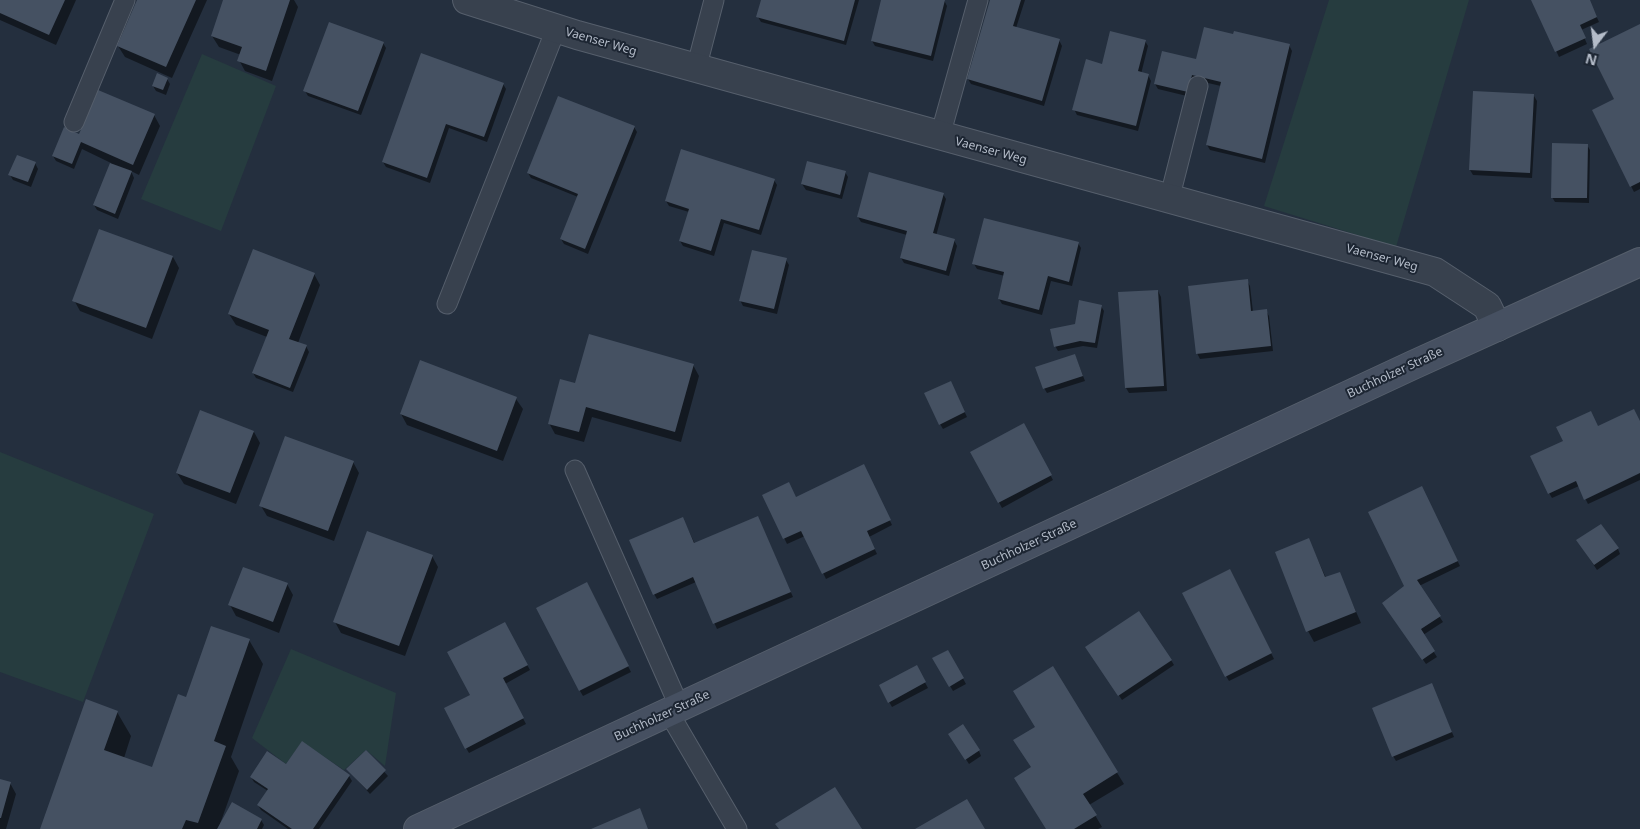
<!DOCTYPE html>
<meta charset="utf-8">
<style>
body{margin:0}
#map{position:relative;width:1640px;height:829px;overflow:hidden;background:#242f3e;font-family:"Noto Sans",sans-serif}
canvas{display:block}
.north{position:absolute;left:1570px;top:20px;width:50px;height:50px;-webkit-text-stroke:4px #1d2633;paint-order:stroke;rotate:195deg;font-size:14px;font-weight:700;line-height:20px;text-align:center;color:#b4bcc9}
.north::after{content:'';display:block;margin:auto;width:18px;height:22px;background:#b4bcc9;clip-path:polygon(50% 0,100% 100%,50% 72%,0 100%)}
</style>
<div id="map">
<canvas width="1640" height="829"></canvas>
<div class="north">N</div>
</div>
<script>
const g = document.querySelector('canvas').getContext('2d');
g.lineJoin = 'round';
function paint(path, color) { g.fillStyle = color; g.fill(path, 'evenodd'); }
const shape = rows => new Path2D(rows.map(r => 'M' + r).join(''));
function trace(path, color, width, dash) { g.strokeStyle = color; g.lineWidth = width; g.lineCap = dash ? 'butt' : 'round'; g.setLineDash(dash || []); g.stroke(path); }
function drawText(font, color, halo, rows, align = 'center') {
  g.font = font + ' "Noto Sans",sans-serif'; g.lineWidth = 4; g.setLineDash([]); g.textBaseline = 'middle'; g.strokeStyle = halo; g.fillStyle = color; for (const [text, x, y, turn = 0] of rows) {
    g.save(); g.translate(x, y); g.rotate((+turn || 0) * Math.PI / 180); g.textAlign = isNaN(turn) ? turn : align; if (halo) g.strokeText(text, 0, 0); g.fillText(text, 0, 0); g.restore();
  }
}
paint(shape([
 [1329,0,1469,0,1396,247,1264,206],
 [202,54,276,86,221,231,141,199],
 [0,452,154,514,83,702,0,672],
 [291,649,396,693,385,766,366,750,344,770,302,742,286,764,252,738]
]), '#263c3f');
paint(shape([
 [0,0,76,0,56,45,0,20],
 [139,0,207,0,172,78,125,57,118,46],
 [225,0,294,0,298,7,272,81,245,71,239,60,241,55,219,47,212,36],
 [762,0,859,0,846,45,761,22,758,17],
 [882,0,944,0,947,6,933,61,875,46,872,41],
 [991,0,1025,0,1016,28,1059,40,1062,46,1044,106,971,84,968,79],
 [1532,0,1589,0,1599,22,1581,30,1587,44,1559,57],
 [1640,25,1640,189,1634,192,1593,111,1616,100],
 [1234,35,1289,45,1292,51,1265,163,1210,150,1207,145,1221,86,1195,80,1191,97,1158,89,1155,84,1197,61],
 [1145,41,1148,46,1141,74,1148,75,1151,81,1138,131,1077,115,1074,109,1103,65],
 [383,43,386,48,361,115,308,96,305,91],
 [167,79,170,84,166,95,156,91,153,86],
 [503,84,506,89,487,142,449,128,430,183,386,167,383,162],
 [1534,96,1537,101,1532,178,1473,175,1470,170],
 [154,115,160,126,139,175,131,171,134,178,118,219,97,210,94,205,111,163,82,149,74,169,56,161,53,156,79,135],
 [634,127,637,132,588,254,564,244,561,239,578,197,531,178,528,173],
 [1587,145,1590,150,1589,203,1555,202,1552,197],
 [17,156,35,163,38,169,31,187,13,180,10,175],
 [845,172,848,177,842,199,806,190,802,184],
 [774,180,777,185,761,235,724,223,714,256,683,246,680,241,689,212,669,206,666,201],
 [943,194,946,199,936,236,954,240,957,246,949,276,904,263,901,258,907,235,861,222,858,217],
 [1078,243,1081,248,1072,286,1051,281,1042,315,1002,304,999,299,1005,276,977,269,974,264],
 [173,257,179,268,152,339,80,311,74,300],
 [786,260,789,265,777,314,743,306,740,300],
 [314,274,320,285,298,343,306,346,309,352,293,392,256,378,253,373,267,337,236,325,229,314],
 [1247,281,1250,286,1253,312,1266,311,1269,316,1273,351,1200,359,1197,353],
 [1158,291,1161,297,1167,391,1129,393,1126,388],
 [1101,306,1104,311,1097,348,1083,346,1058,351,1055,346],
 [1075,355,1085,381,1047,393,1044,388],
 [693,365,699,376,681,442,592,417,584,442,555,434,549,423,576,385],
 [953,388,967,417,943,429,940,424],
 [516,399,523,409,503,461,407,425,401,414],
 [1640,422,1640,480,1588,504,1579,486,1552,498,1549,493,1565,442,1598,428],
 [1023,424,1053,480,1002,508,972,452],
 [254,432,260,443,236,504,184,484,177,473],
 [353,462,359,473,334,541,267,516,261,506],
 [866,471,892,525,869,537,877,554,826,579,805,536,787,544,764,496,796,498],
 [1424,493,1460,566,1419,586,1443,622,1423,635,1437,657,1426,664,1387,608,1406,587],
 [760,522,793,597,717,629,696,582,657,599,654,594,685,523,695,544],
 [1309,540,1326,578,1339,573,1361,623,1314,642,1308,631],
 [1581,546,1618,549,1620,554,1597,570],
 [432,556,438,567,405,656,341,633,335,622],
 [1232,575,1274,659,1229,681,1226,676],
 [287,584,293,595,279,633,236,616,230,605],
 [589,589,631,672,583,696,580,691],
 [504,623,530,670,505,684,526,724,469,753,466,748,472,696],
 [249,640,263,664,231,757,239,771,220,824,261,820,264,825,262,829,42,829,117,712,131,736,124,758,153,768,187,698],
 [948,651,966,684,953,691,934,659],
 [1090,652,1171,660,1174,665,1122,700],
 [916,666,928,688,892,707,880,686],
 [1052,668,1124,784,1089,805,1102,827,1098,829,1047,829,1032,768,1036,727],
 [1434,690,1454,737,1396,761,1393,756],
 [950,735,979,751,981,756,969,764],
 [366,752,388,776,370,794,348,770],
 [287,766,349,776,352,781,319,829,288,829,261,810,258,805,268,791,254,782,251,777],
 [0,780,10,783,16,794,6,829,0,829]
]), '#0007');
paint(shape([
 [0,0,65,0,49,35,0,13],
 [137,0,196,0,166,67,117,46],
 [223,0,290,0,266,71,237,61,242,47,211,36],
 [761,0,855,0,844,41,756,17],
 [881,0,945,0,931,56,871,41],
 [990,0,1021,0,1013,26,1060,39,1042,101,967,79],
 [1531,0,1590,0,1597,17,1580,25,1586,38,1555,52],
 [329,22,384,42,358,111,303,91],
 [1640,24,1640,182,1630,187,1592,110,1614,99,1589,49],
 [1204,27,1233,34,1234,31,1290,44,1262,159,1206,145,1221,82,1192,75,1188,92,1154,84,1162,51,1196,59],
 [1110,31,1146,40,1138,71,1149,74,1136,126,1072,110,1086,59,1102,64],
 [421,53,504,83,484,137,446,124,427,178,382,162],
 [157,73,168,78,163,90,152,86],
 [98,90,155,114,133,165,81,142,72,164,52,156,64,127,79,134],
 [1473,91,1534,94,1530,173,1469,170],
 [558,96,635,126,585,249,560,239,578,194,527,173],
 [1552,143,1588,144,1587,198,1551,198],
 [681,149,775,179,759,230,721,219,711,251,679,241,689,209,665,201],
 [17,155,36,162,28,182,8,175],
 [807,161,846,171,840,195,801,184],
 [110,163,132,171,115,214,93,205],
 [869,172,944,193,933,233,955,239,946,271,900,258,907,231,857,217],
 [984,218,1079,242,1069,282,1048,276,1039,310,998,299,1004,272,972,264],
 [99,229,173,256,146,328,72,301],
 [253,249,315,273,289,339,307,345,290,388,252,373,269,330,228,314],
 [752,250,787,258,774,309,739,301],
 [1248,279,1251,311,1267,309,1271,346,1196,354,1188,286],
 [1158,290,1164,386,1125,388,1118,292],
 [1079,300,1102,305,1095,343,1080,341,1054,347,1050,329,1075,324],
 [589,334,694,364,675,432,586,407,579,432,548,424,560,379,575,383],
 [1075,354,1083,376,1043,389,1035,367],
 [420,360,517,397,497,451,400,414],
 [951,381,965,412,939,425,924,393],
 [1634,409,1640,421,1640,473,1584,500,1576,481,1548,494,1530,456,1563,441,1556,427,1591,411,1598,426],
 [200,410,254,431,230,493,176,473],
 [1024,423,1052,475,998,503,970,452],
 [285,436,354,461,328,531,259,506],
 [864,464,891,520,867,531,875,549,822,574,801,531,783,539,762,495,789,482,796,497],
 [1422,486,1458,561,1417,580,1441,616,1421,629,1435,651,1422,660,1382,603,1404,586,1368,512],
 [758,516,791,592,713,624,693,577,653,595,629,540,683,517,694,543],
 [1601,524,1619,548,1594,565,1576,540],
 [367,531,433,555,399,646,333,622],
 [1309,538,1325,577,1340,572,1356,612,1306,632,1275,552],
 [243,567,288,583,273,622,228,605],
 [1230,569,1272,653,1225,677,1182,593],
 [587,582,629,666,579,691,536,608],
 [1139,611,1172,660,1118,696,1085,647],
 [505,622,528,665,503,678,524,718,465,749,444,708,470,695,447,652],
 [211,626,250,639,214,741,226,746,198,823,186,820,182,829,40,829,86,699,118,711,104,750,152,767,178,694,186,697],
 [948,650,964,678,949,687,932,658],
 [917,665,926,682,888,703,879,685],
 [1053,666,1118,772,1083,794,1097,815,1074,829,1046,829,1014,778,1031,767,1013,740,1035,727,1013,691],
 [1432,683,1452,732,1392,757,1372,708],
 [963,724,980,750,965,760,948,734],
 [302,741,350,775,313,829,292,829,257,805,268,789,250,777,267,751,286,764],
 [366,750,386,770,367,790,346,769],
 [0,779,11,782,1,818,0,818],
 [835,787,862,829,779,829,775,824],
 [967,799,985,829,915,829],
 [232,802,262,819,257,829,217,829],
 [640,808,648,829,591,829]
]), '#455162');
const lane = shape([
 [696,69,714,0],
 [74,122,125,0],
 [940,136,978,0],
 [1169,200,1198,86],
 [447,304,556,29],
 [575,470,680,708],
 [669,713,737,829]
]);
const street = shape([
 [467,0,577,35,1435,272,1487,306,1497,327]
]);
const secondary = shape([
 [418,829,1413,365,1640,262]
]);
trace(lane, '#565f6c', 21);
trace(street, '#565f6c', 30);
trace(secondary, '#565f6c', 30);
trace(lane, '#38414e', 19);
trace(street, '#38414e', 28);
trace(secondary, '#465061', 28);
drawText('12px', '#b4bcc9', '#1d2633', [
 ["Vaenser Weg",601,42,16],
 ["Vaenser Weg",991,151,15],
 ["Vaenser Weg",1382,258,15],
 ["Buchholzer Straße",1395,373,-25],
 ["Buchholzer Straße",1029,545,-25],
 ["Buchholzer Straße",662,716,-25]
]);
</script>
